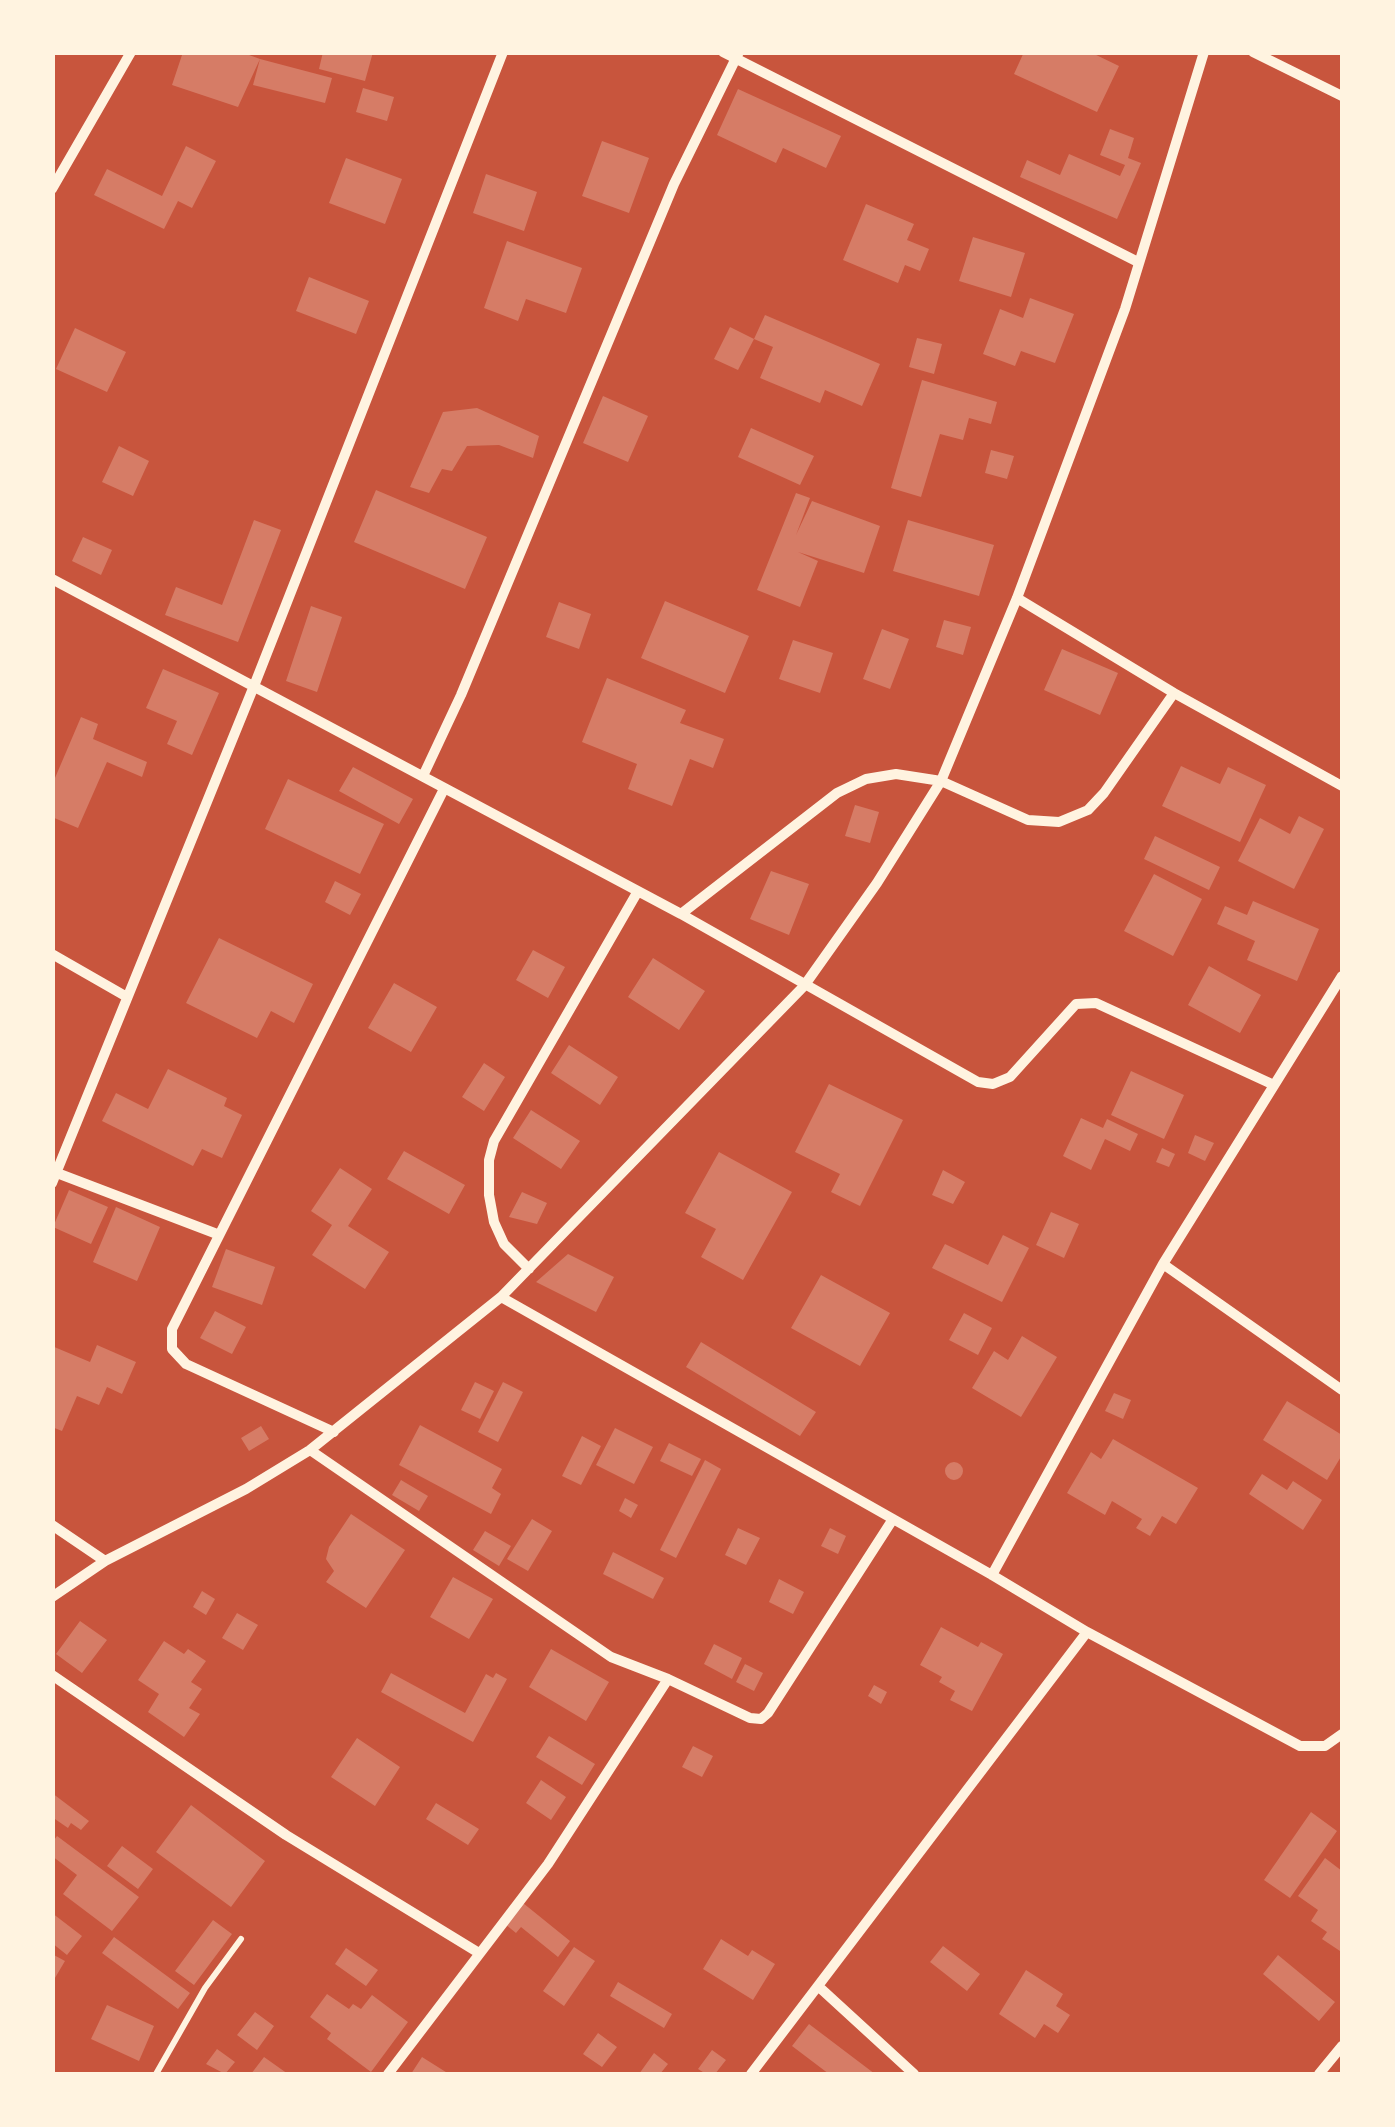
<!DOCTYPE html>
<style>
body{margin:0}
#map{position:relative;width:1395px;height:2127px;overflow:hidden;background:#c8553d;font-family:Signika,sans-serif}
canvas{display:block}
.frame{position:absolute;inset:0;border:55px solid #fff3e0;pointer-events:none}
</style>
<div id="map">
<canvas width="1395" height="2127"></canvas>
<div class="frame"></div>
</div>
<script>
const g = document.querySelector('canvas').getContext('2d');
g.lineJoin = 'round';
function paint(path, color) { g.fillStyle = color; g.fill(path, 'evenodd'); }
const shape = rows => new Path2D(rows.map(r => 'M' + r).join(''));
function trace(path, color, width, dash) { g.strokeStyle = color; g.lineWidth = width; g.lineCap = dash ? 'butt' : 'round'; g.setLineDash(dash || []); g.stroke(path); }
paint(shape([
 [183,52,241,52,260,59,238,107,172,85],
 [323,52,373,52,365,81,319,69],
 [1024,52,1090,52,1119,66,1097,112,1014,74],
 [260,59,332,78,325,103,253,85],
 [363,88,394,97,387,121,356,112],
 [738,89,841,136,826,168,783,148,776,163,717,135],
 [1110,129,1134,138,1128,158,1141,163,1117,219,1020,177,1027,160,1060,175,1069,154,1120,176,1125,165,1100,155],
 [602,141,649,158,629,213,582,196],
 [186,146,216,161,192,208,178,201,164,229,94,195,107,169,162,196],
 [346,158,402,179,385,224,329,203],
 [486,174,537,192,524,231,473,213],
 [866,204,914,224,907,240,929,249,920,271,905,265,898,283,843,260],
 [973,237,1025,253,1011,297,959,281],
 [507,241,582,268,566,313,526,299,518,321,484,308],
 [309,277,369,301,356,334,296,311],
 [1030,298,1074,314,1055,363,1021,351,1015,366,983,354,1000,309,1023,318],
 [765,315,880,364,862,406,825,390,820,403,760,378,773,347,754,339],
 [730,327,754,339,738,370,714,359],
 [75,328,126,352,107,392,56,369],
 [917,338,942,344,934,374,909,367],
 [922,380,997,402,991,424,969,418,963,440,940,434,921,497,891,488],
 [603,396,648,416,628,462,583,443],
 [477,408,539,436,533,458,499,445,467,446,452,471,442,469,429,493,410,487,443,412],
 [751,428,814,456,800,485,738,457],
 [119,446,149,461,133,496,102,482],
 [991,450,1014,456,1007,479,985,473],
 [376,490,487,537,465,589,354,542],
 [796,493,810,498,796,535,812,501,880,526,864,573,798,552,818,561,800,607,757,590],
 [254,520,281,530,238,642,165,615,176,587,222,605],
 [908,520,994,545,979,596,893,571],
 [83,537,112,550,101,575,72,561],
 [665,601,749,636,725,693,641,658],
 [559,602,591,614,579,649,546,637],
 [311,606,342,617,317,692,286,681],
 [944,620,971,627,963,655,936,647],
 [882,629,909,639,890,689,863,679],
 [793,640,833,653,820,693,779,679],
 [1062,649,1118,673,1100,715,1044,690],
 [163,669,219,693,192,755,167,744,177,721,146,708],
 [607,678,686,710,680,723,724,739,713,768,690,759,672,806,628,789,637,764,582,742],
 [81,717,98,724,93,739,147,762,142,777,107,762,78,828,52,817,52,785],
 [1181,766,1220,784,1228,767,1266,785,1240,842,1162,806],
 [353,767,413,799,399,824,339,791],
 [288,779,384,824,360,874,265,829],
 [855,805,879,812,870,843,845,836],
 [1299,816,1324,829,1294,889,1238,861,1260,818,1290,834],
 [1155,836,1220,867,1209,890,1144,859],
 [771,871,809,884,789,935,750,919],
 [1154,874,1202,899,1173,956,1124,931],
 [335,881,361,894,350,915,325,902],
 [1253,901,1319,929,1297,981,1247,960,1255,941,1217,924,1225,906,1247,915],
 [219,938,313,984,294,1023,271,1011,257,1038,186,1003],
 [533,950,565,967,548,998,516,980],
 [653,958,705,991,679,1030,628,997],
 [1209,966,1261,995,1240,1033,1188,1005],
 [394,983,437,1007,411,1052,368,1028],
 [569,1045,618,1077,600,1105,551,1073],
 [484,1063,505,1077,484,1111,462,1097],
 [168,1069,227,1098,224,1106,242,1115,222,1158,202,1149,193,1166,102,1121,116,1093,148,1109],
 [1131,1071,1184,1095,1164,1139,1111,1115],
 [829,1084,903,1120,860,1206,831,1192,840,1174,795,1152],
 [531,1110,580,1141,561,1169,513,1138],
 [1081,1118,1103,1128,1107,1119,1138,1134,1130,1151,1105,1139,1091,1170,1063,1156],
 [1195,1135,1214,1143,1205,1161,1188,1153],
 [1162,1148,1175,1154,1169,1167,1156,1162],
 [404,1151,465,1185,449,1214,387,1179],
 [719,1152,792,1192,743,1280,701,1257,716,1229,685,1213],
 [340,1168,372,1189,348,1226,389,1252,365,1289,312,1255,332,1225,311,1211],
 [943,1170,965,1182,953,1204,932,1195],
 [69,1190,108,1207,91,1244,53,1227],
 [522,1192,547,1203,537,1224,509,1217],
 [116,1207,160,1227,137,1281,93,1262],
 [1051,1212,1079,1224,1064,1258,1036,1245],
 [1003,1235,1029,1248,1002,1302,932,1268,945,1244,988,1265],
 [226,1249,275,1267,262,1305,212,1287],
 [568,1254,614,1277,596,1312,536,1282],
 [821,1275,890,1313,860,1366,791,1328],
 [215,1311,246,1327,232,1354,200,1338],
 [964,1313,992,1328,978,1355,949,1340],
 [1022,1336,1057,1357,1021,1417,972,1388,994,1351,1008,1360],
 [701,1342,816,1412,800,1436,686,1367],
 [97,1345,136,1362,122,1394,107,1387,99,1405,77,1396,62,1431,52,1427,52,1346,90,1362],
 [475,1382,494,1391,480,1419,461,1410],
 [503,1382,523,1392,498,1442,478,1432],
 [1114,1393,1131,1400,1123,1419,1105,1411],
 [1287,1401,1342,1435,1342,1455,1327,1480,1263,1440],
 [420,1425,502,1469,492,1488,501,1494,491,1514,399,1465],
 [261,1426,269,1439,249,1451,241,1438],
 [615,1428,653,1447,634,1484,596,1465],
 [582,1436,601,1446,581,1485,562,1476],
 [1113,1439,1198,1488,1176,1524,1162,1516,1150,1536,1136,1528,1142,1519,1112,1501,1105,1515,1067,1493,1091,1452,1101,1459],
 [669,1443,701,1459,692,1476,660,1461],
 [705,1460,721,1469,676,1558,660,1550],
 '945 1471a9 9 0 1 1 18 0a9 9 0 1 1-18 0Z',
 [1262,1474,1287,1490,1293,1481,1322,1500,1303,1530,1249,1494],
 [401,1480,428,1496,419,1511,392,1495],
 [625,1498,638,1505,631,1518,619,1511],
 [351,1514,405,1550,366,1608,326,1582,334,1571,326,1559,329,1547],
 [532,1519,552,1531,528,1571,507,1559],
 [738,1528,760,1538,746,1565,725,1555],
 [830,1528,846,1536,838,1554,821,1546],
 [485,1531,511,1546,499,1566,473,1550],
 [613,1552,664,1578,653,1599,603,1574],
 [453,1577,493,1599,469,1639,430,1617],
 [779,1579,804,1592,793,1614,769,1602],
 [202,1591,215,1599,206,1615,193,1607],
 [237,1613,258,1625,243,1650,222,1638],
 [80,1621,107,1640,82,1673,56,1654],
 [941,1627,978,1647,981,1642,1003,1654,972,1711,950,1700,955,1691,939,1682,942,1677,920,1665],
 [164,1641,184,1654,188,1649,206,1661,191,1682,202,1689,189,1708,200,1714,184,1737,148,1712,159,1694,138,1680],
 [714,1644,742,1658,732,1679,704,1664],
 [551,1649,609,1682,586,1721,529,1687],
 [745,1664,763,1673,754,1691,736,1682],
 [391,1673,465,1713,486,1674,493,1678,496,1673,507,1679,473,1742,381,1692],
 [874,1685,887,1692,881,1704,868,1696],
 [549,1736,595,1764,582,1785,536,1757],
 [357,1738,400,1767,375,1806,331,1777],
 [693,1746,713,1756,702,1777,682,1767],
 [541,1780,566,1797,551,1820,526,1803],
 [52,1793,89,1821,81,1830,71,1823,68,1828,52,1817],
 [436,1803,479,1829,468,1845,426,1819],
 [191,1805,265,1861,231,1907,156,1852],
 [1311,1812,1337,1831,1290,1898,1264,1880],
 [57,1836,139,1897,112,1931,63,1894,77,1875,52,1856,52,1843],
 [122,1846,153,1869,138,1889,107,1866],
 [1325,1858,1342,1871,1342,1948,1340,1951,1322,1939,1327,1932,1311,1921,1318,1910,1298,1896],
 [523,1903,570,1941,558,1957,521,1927,516,1933,505,1924],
 [52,1913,82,1936,67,1955,52,1943],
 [213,1920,232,1934,194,1985,175,1971],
 [114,1937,190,1993,178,2009,102,1953],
 [721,1939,748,1956,752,1950,775,1964,753,2000,703,1969],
 [943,1946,980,1974,967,1991,930,1962],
 [574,1947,595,1961,564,2006,543,1991],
 [346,1948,378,1970,366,1986,335,1964],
 [52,1954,65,1961,52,1983],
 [1278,1955,1335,2002,1319,2021,1263,1974],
 [1026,1970,1063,1994,1056,2006,1070,2015,1058,2033,1044,2024,1035,2038,999,2014],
 [618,1982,672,2014,664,2028,610,1996],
 [327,1994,349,2009,353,2004,361,2009,372,1995,408,2022,371,2072,327,2039,331,2033,310,2017],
 [107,2005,154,2026,139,2061,91,2039],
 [255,2012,274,2026,257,2050,237,2035],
 [809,2024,875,2074,829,2074,792,2046],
 [598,2033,617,2047,602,2067,583,2054],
 [217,2049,235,2062,225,2074,206,2064],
 [712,2050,726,2060,715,2074,706,2074,698,2069],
 [654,2053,668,2064,660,2074,639,2074],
 [264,2057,288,2074,251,2074],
 [422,2057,449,2074,411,2074]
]), '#d67c66');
trace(shape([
 [156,2074,205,1988,241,1939]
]), '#fff3e0', 6);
trace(shape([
 [723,52,1138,262],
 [1253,52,1342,96],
 [52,189,131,52],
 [52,579,681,914,978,1082,993,1084,1010,1077,1076,1004,1096,1003,1274,1085],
 [1017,598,1174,693,1342,786],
 [423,776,461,695,674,184,739,52],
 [681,914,837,793,866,779,896,774,941,781,1028,820,1059,822,1088,810,1104,793,1174,693],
 [52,954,127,997],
 [57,1173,217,1234],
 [52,1183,254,686,503,52],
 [1163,1264,1342,1390],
 [529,1269,504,1244,494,1222,489,1195,489,1160,494,1141,638,891],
 [501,1297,992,1575,1087,1632,1300,1746,1325,1746,1342,1734],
 [334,1432,186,1364,172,1349,172,1329,444,789],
 [310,1450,611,1657,668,1679,750,1718,761,1719,768,1713,893,1519],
 [52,1525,105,1561],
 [992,1575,1163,1264,1342,976],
 [52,1597,105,1561,246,1489,310,1450,501,1297,804,986,877,883,941,781,1017,598,1125,309,1204,52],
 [52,1675,286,1835,479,1953],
 [818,1986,914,2074],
 [388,2074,548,1864,668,1679],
 [751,2074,1087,1632],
 [1319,2074,1342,2046]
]), '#fff3e0', 10);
</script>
